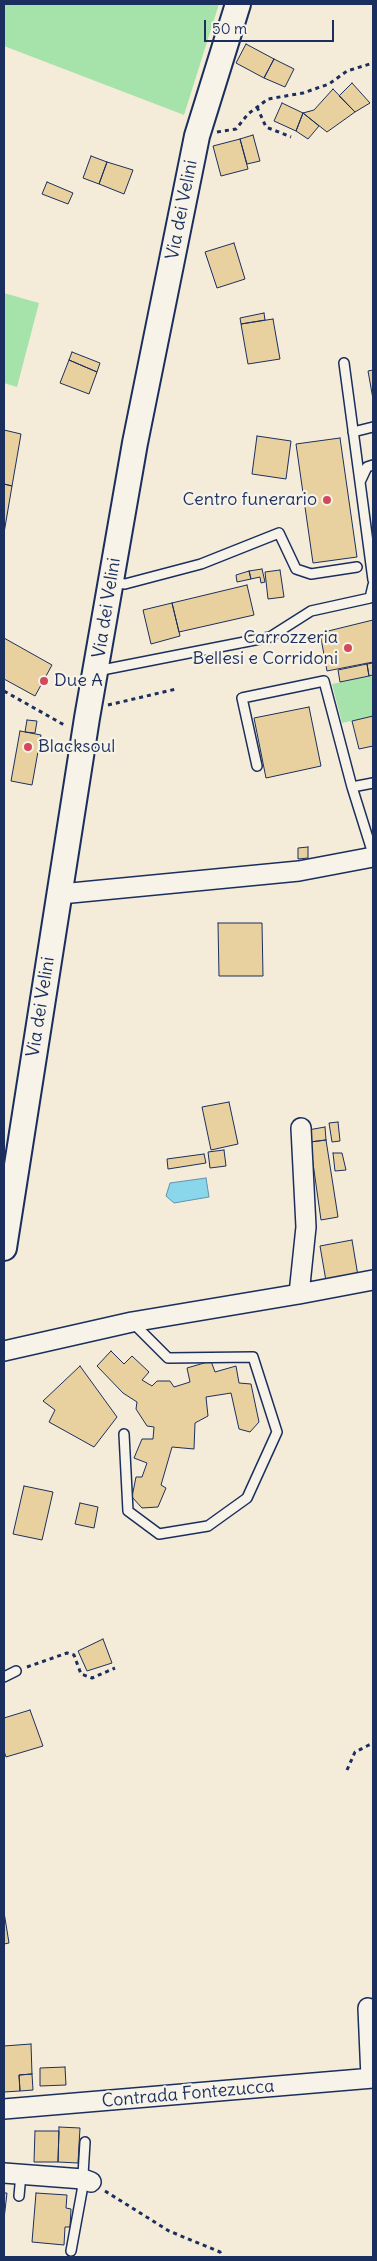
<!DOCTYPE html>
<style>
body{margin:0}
#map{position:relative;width:377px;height:2261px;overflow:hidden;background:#f4ecd9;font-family:Delius,sans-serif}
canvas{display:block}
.frame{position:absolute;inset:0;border:5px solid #1b2f5e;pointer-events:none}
.scale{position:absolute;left:204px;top:20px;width:130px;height:22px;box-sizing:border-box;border:2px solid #1b2f5e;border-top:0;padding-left:6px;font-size:15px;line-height:18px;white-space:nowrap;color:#1b2f5e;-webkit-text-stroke:4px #f7f3e8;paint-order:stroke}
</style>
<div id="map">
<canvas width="377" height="2261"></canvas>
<div class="frame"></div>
<div class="scale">50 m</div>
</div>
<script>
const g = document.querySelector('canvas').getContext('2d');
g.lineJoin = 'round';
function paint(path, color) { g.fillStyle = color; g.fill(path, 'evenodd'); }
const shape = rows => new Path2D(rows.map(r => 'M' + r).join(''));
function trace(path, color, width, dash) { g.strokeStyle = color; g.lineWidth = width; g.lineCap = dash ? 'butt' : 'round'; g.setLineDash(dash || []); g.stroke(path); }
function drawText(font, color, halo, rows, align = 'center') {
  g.font = font + ' Delius,sans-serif'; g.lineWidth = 4.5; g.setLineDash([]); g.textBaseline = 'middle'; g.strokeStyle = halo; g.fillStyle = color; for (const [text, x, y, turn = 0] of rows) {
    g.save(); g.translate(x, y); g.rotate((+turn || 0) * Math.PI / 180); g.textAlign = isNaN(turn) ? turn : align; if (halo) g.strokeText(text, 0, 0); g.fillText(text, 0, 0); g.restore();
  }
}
paint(shape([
 [4,4,219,4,184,115,4,46],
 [4,293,39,303,17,387,4,383],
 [369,676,373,677,373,716,342,723,332,684]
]), '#a6e3ab');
const water = shape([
 [206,1178,209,1197,174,1203,166,1196,170,1183,206,1178]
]);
paint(water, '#8ad6ea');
trace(water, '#5e93b2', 1);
const building = shape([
 [246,44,274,59,264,78,236,63,246,44],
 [274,59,294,69,285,87,264,78,274,59],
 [352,83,370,103,355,112,339,96,352,83],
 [333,89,355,112,327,132,303,113,314,110,333,89],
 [282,103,303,113,296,131,274,121,282,103],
 [303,113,319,126,308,139,296,131,303,113],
 [253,135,260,161,247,164,240,139,253,135],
 [240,139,248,169,221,176,213,146,240,139],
 [91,156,107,162,99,184,83,178,91,156],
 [107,162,133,170,124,194,99,184,107,162],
 [47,182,73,193,68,204,42,194,47,182],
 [234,243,245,279,217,288,205,252,234,243],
 [264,313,265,320,241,324,240,318,264,313],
 [273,319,280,359,248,364,241,324,273,319],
 [72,352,100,363,97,372,69,360,72,352],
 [69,360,97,372,89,394,60,383,69,360],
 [373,370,373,399,368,371,373,370],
 [4,430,21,434,12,486,4,484,4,430],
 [257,436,291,441,286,479,252,474,257,436],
 [340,438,357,557,313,563,296,444,340,438],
 [4,484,12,486,4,533,4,484],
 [262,569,265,582,261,583,260,577,251,579,249,571,262,569],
 [280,570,284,597,268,599,265,572,280,570],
 [249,571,251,579,237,582,236,575,249,571],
 [247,585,254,615,179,632,172,603,247,585],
 [172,603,180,636,151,644,143,610,172,603],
 [373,620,373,662,327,671,320,633,373,620],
 [4,638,52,665,35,696,4,679,4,638],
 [373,663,373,675,369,676,367,664,373,663],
 [367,664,369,676,340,682,338,670,367,664],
 [309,707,321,766,266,778,254,718,309,707],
 [373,716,373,746,359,749,352,721,373,716],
 [27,720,37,721,35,733,25,732,27,720],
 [20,731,41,735,32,785,11,781,20,731],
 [308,847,308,858,298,859,298,848,308,847],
 [218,923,262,923,263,976,219,976,218,923],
 [229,1102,238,1144,211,1150,202,1107,229,1102],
 [338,1122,340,1141,332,1142,329,1123,338,1122],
 [325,1127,326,1140,310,1142,308,1130,325,1127],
 [326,1140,338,1217,321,1220,310,1142,326,1140],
 [224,1150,226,1166,210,1168,208,1152,224,1150],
 [333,1153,342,1153,346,1170,335,1171,333,1153],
 [204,1154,206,1163,168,1169,167,1159,204,1154],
 [352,1240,358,1276,326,1281,320,1246,352,1240],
 [111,1351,124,1364,132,1356,149,1372,142,1380,152,1386,157,1381,170,1381,174,1387,190,1382,187,1368,211,1361,215,1372,236,1366,239,1383,251,1384,259,1422,250,1432,239,1429,231,1393,206,1397,208,1416,195,1423,194,1449,172,1447,161,1485,166,1488,158,1507,142,1508,132,1497,136,1477,142,1477,147,1463,134,1458,142,1439,153,1439,154,1427,147,1426,136,1409,137,1402,123,1393,97,1366,111,1351],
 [80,1366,117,1417,94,1447,49,1422,55,1410,43,1401,80,1366],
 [24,1486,53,1492,42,1540,13,1534,24,1486],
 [80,1503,98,1507,94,1528,75,1524,80,1503],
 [103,1639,112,1663,87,1671,78,1651,103,1639],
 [30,1710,43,1746,6,1757,4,1751,4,1718,30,1710],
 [4,1912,9,1943,4,1944,4,1912],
 [31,2044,32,2074,19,2075,20,2091,4,2092,4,2046,31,2044],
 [65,2067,66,2085,40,2086,40,2068,65,2067],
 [32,2074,33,2090,20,2091,19,2075,32,2074],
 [59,2127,80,2128,78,2163,58,2162,59,2127],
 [35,2131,59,2131,58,2162,34,2162,35,2131],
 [4,2193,7,2193,4,2219,4,2193],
 [36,2193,67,2195,66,2208,71,2209,70,2227,65,2227,64,2245,32,2242,36,2193]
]);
paint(building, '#e9d19f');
trace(building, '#1b2f5e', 1);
const service = shape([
 [344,363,360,482],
 [353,432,373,427],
 [373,465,367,467,360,482,373,580],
 [111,582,125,584,201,564,279,533,296,569,311,574,357,567],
 [97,671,270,637,311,611,370,598,373,585],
 [257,766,242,698,324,681,352,787,373,854],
 [352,787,373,783],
 [124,1434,128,1511,159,1534,208,1526,247,1498,277,1432,253,1357,168,1358,132,1322],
 [4,1677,16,1671],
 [19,2196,21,2174],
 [71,2251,82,2191,85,2142]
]);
const minor = shape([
 [59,890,71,893,299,871,373,857],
 [299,1294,373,1280],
 [4,1351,132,1322,299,1294,306,1227,301,1128],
 [368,2008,371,2078],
 [4,2109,373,2078],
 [4,2173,83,2179,91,2182]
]);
const tertiary = shape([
 [4,1248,87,718,135,443,197,136,238,4]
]);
trace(service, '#1b2f5e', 12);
trace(minor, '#1b2f5e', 22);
trace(tertiary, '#1b2f5e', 28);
trace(shape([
 [257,107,266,127,291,137],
 [217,132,236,129,248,114,268,99,303,93,329,84,347,71,373,63],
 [4,691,66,726],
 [108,705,176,689],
 [27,1667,67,1653,74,1655,81,1674,92,1678,115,1668],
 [347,1770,355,1752,373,1743],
 [105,2191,169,2231,220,2252,223,2257]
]), '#1b2f5e', 3, [4, 4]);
trace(service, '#f7f3e8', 9);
trace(minor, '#f7f3e8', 19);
trace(tertiary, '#f7f3e8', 24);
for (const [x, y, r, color] of [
 [327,500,5,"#d1495b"],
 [348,648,5,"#d1495b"],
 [44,681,5,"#d1495b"],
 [28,747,5,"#d1495b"]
]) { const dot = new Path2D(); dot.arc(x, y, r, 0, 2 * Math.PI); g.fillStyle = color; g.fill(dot); trace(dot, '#f7f3e8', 2); }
drawText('18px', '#1b2f5e', '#f7f3e8', [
 ["Via dei Velini",182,210,-79],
 ["Via dei Velini",107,608,-81],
 ["Via dei Velini",41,1007,-81],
 ["Contrada Fontezucca",188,2094,-5]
]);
drawText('18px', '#1b2f5e', '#f7f3e8', [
 ["Centro funerario",317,500],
 ["Carrozzeria",338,638],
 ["Bellesi e Corridoni",338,659],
 ["Due A",54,681,"left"],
 ["Blacksoul",38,747,"left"]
], 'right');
</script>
